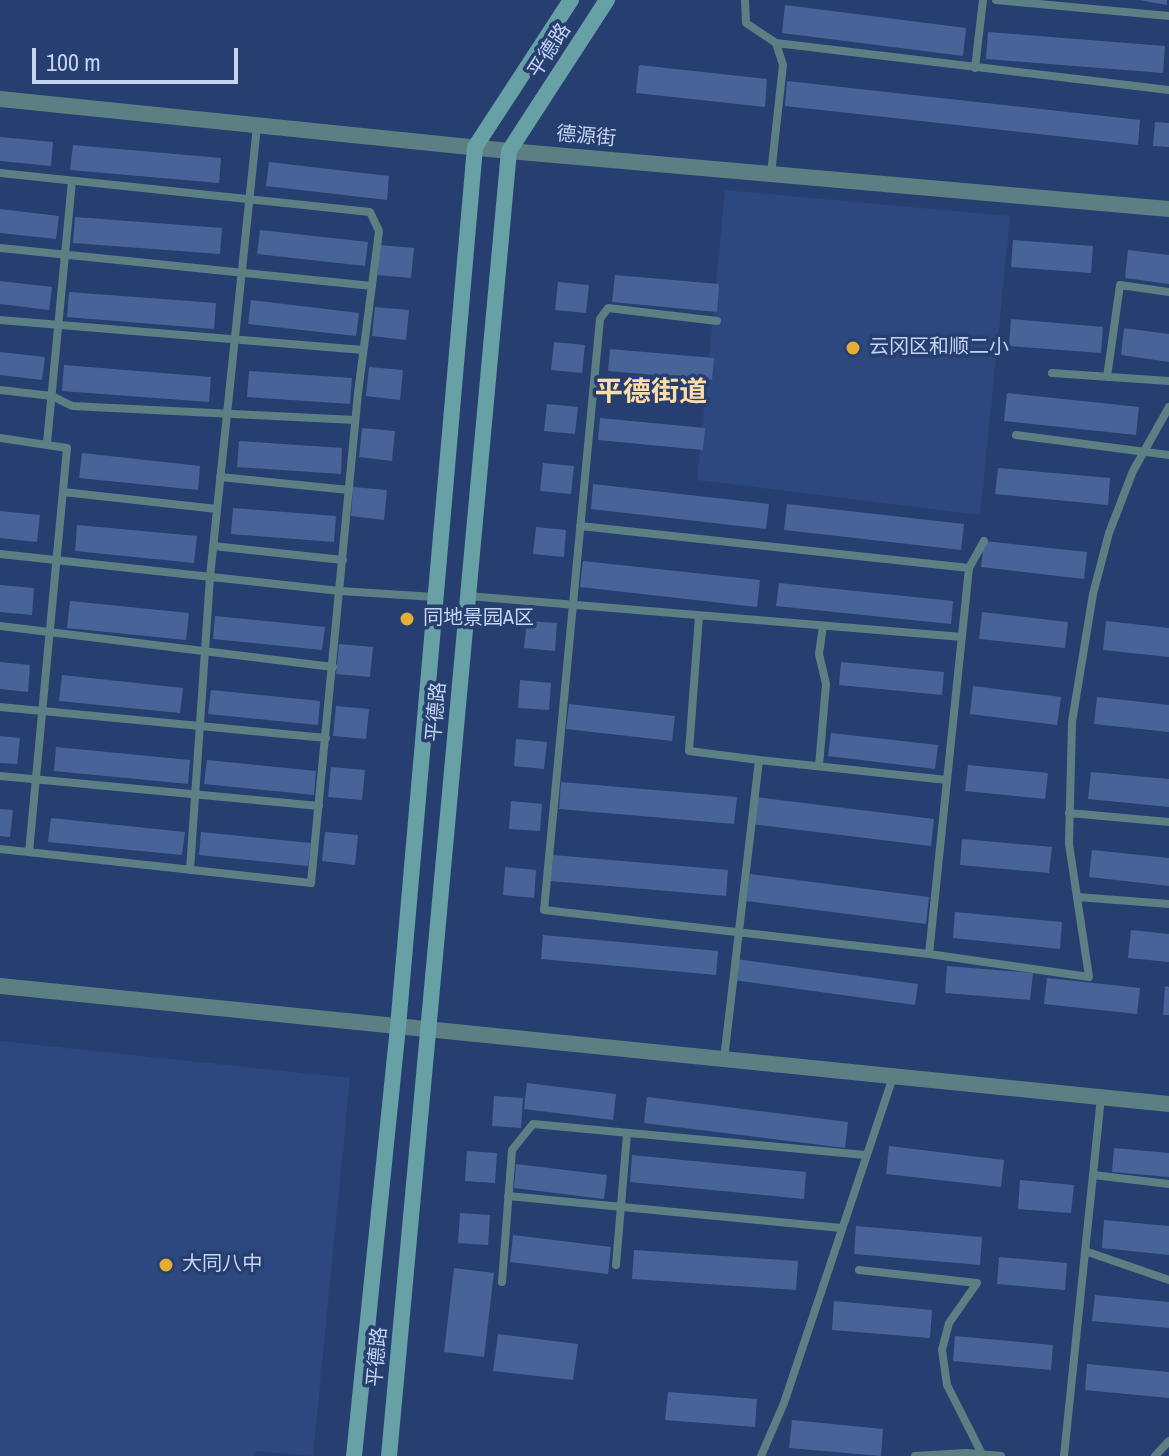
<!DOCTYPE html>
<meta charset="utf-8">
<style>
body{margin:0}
#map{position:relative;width:1169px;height:1456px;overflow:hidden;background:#263f70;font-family:"Archivo Narrow",sans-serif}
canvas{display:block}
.scale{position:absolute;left:32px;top:48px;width:206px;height:36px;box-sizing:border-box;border:4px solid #c4d4f1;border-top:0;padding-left:10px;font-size:24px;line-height:28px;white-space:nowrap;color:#c4d4f1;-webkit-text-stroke:6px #263f70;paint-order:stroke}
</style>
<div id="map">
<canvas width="1169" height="1456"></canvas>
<div class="scale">100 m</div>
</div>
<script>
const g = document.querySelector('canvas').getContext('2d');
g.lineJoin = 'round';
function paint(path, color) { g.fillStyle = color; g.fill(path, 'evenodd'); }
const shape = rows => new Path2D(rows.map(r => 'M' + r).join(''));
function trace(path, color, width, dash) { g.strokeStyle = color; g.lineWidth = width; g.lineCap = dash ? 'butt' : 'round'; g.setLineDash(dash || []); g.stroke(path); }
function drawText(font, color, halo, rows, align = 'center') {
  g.font = font + ' "Archivo Narrow","Noto Sans SC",sans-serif'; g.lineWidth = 7; g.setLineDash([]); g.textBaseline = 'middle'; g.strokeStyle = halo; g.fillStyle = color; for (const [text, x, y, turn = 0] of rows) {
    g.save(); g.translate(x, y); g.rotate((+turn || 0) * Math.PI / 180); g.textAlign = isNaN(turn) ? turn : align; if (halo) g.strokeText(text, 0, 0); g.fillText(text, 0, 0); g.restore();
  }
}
paint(shape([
 [725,190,1010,216,980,515,697,480],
 [0,1041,350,1078,313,1456,256,1451,255,1456,0,1456]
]), '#2d487f');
paint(shape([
 [1139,0,1167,0,1167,5],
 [785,5,966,28,963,56,782,33],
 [988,32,1165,46,1163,73,986,59],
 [639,65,767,79,765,107,636,93],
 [787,81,1140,120,1138,145,785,106],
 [1155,122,1169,123,1169,147,1153,146],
 [0,137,53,142,51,166,0,161],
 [73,145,221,158,219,183,70,170],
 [269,162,389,176,387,200,266,186],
 [0,209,59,216,56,239,0,233],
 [75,217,222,228,220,254,73,243],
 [260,230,368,242,365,266,257,254],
 [1013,240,1093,246,1091,273,1011,267],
 [380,245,414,248,411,278,377,275],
 [1128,250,1169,255,1169,284,1125,278],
 [615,275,719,284,717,312,612,302],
 [0,281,52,287,49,310,0,304],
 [558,282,589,285,586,313,555,310],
 [69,292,216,303,214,329,67,317],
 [251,300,359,313,356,336,248,324],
 [375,307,409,310,406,340,372,336],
 [1011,319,1103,327,1101,353,1009,346],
 [1124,328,1169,334,1169,362,1121,355],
 [554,342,585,345,582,373,551,370],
 [610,349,714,358,712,380,608,371],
 [0,352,45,357,42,380,0,375],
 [64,365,211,377,209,402,62,391],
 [369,367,403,370,400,400,366,396],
 [249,371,352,378,350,404,247,397],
 [1007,393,1139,407,1136,435,1004,421],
 [547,404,578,407,575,434,544,431],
 [600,418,705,428,703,450,598,440],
 [362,428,395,431,392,461,359,457],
 [239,441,342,448,341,474,237,467],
 [82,453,200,466,198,490,79,478],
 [543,463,574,466,571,494,540,491],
 [998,468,1110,478,1108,505,995,494],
 [593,484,769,504,766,529,591,509],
 [353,487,387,490,384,520,351,516],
 [787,504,964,524,961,550,784,530],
 [233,508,336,516,334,542,231,534],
 [0,511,40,515,37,542,0,538],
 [77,525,197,536,194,563,75,551],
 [536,527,566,530,564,557,533,554],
 [984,541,1087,552,1084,579,981,567],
 [583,561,760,580,757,607,580,587],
 [779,583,953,601,951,624,776,606],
 [0,585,34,588,32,615,0,612],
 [70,601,189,613,186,640,67,628],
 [982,612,1068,622,1065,648,979,639],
 [215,616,325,627,322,650,213,639],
 [527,621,557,623,555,651,524,648],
 [1106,621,1169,628,1169,657,1103,650],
 [339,644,373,647,370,677,336,674],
 [0,662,30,665,28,692,0,689],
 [841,662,944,672,942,695,839,685],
 [62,675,183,688,180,713,59,701],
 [520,680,551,683,549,710,518,708],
 [973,686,1061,697,1057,725,970,714],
 [211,690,320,701,318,725,208,714],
 [1097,697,1169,705,1169,732,1094,724],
 [569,704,675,716,672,741,566,729],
 [336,706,369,709,366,739,333,736],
 [831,733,938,745,935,769,828,756],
 [0,736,20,738,17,764,0,763],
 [516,739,547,742,544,769,514,766],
 [56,747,190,760,188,784,54,771],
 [207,760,316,771,314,795,204,784],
 [968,765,1048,773,1045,799,965,791],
 [331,767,365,770,362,800,328,797],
 [1091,772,1169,779,1169,807,1088,799],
 [561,782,737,797,734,824,559,809],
 [755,797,934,819,931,846,751,824],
 [511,801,542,804,540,831,509,829],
 [0,809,13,810,10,837,0,836],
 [51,818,185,832,182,855,48,842],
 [201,832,311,843,308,866,199,855],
 [325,832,358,835,355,865,322,861],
 [962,839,1052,847,1049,873,960,865],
 [1092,850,1169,858,1169,886,1089,877],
 [553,855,728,870,726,896,550,881],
 [505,867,536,870,534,898,503,895],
 [750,874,929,897,926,924,746,901],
 [955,912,1062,922,1060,949,953,938],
 [1131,930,1169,934,1169,962,1128,958],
 [543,935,718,951,716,975,541,959],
 [736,959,918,984,915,1005,733,980],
 [947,966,1033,973,1030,1000,945,993],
 [1047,978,1140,988,1137,1014,1044,1004],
 [1165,986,1169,987,1169,1015,1163,1015],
 [527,1083,616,1094,613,1120,524,1109],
 [494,1096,523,1098,521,1128,492,1126],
 [647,1097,848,1122,845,1148,644,1123],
 [889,1146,1004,1160,1001,1187,886,1174],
 [1114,1148,1169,1153,1169,1177,1112,1172],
 [467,1151,497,1153,495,1183,465,1181],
 [632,1155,806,1172,804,1199,630,1182],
 [516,1164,607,1175,604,1199,514,1188],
 [1020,1180,1074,1185,1071,1213,1018,1209],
 [460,1213,490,1215,488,1245,458,1243],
 [1104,1220,1169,1226,1169,1255,1102,1248],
 [856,1226,982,1237,980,1265,854,1254],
 [513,1235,611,1247,608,1274,510,1262],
 [634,1250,798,1261,796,1290,632,1279],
 [999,1257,1067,1263,1065,1290,997,1284],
 [454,1268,494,1273,484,1357,444,1352],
 [1095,1295,1169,1302,1169,1328,1092,1321],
 [834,1301,932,1310,930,1338,832,1330],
 [498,1334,578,1344,573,1380,493,1371],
 [955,1336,1053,1345,1051,1370,953,1361],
 [1087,1364,1169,1372,1169,1398,1085,1390],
 [668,1392,757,1399,755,1427,665,1420],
 [792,1420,883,1429,881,1456,789,1448]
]), '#486398');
trace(shape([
 [745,0,746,23,776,43,1169,90],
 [996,0,1169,16],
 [975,68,983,0],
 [0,173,370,212,379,231,358,393,311,883,0,849],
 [771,174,783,65,776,43],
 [0,248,372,286],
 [0,320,363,350],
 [717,321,608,308,600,319,544,910,929,954,969,568,984,541],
 [1052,373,1169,381],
 [1107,377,1120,285,1169,292],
 [0,390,52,396,72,406,355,420],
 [1016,435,1169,455],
 [0,438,67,448,29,852],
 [47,443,72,181],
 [220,477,349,490],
 [63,492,217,509],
 [580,526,969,568],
 [213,546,343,560],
 [0,554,340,591,435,597],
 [468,596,962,637],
 [699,616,689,751,759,760,724,1059],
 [0,626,333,667],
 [0,707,326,738],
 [759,760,947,780],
 [819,766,826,684,819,654,823,626],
 [0,776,319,806],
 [1069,813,1169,822],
 [190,870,210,577,257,126],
 [1077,897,1169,904],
 [929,954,1089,977,1069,844,1072,722,1093,594,1109,533,1133,471,1169,407],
 [1093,1175,1169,1184],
 [508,1196,841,1228],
 [1085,1251,1169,1280],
 [616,1265,627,1134],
 [859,1270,977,1283,949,1323,942,1350,947,1385,983,1456],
 [502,1282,512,1150,533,1124,865,1155],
 [761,1456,784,1403,893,1077],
 [915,1456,966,1453,1001,1456],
 [1064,1456,1101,1097],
 [1155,1456,1169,1441]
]), '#5b7f82', 8);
trace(shape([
 [0,99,509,151,1169,209],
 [0,986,1169,1104]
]), '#5b7f82', 16);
trace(shape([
 [354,1456,398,1027,475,147,571,0],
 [389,1456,509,151,607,0]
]), '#67a1a6', 16);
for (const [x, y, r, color] of [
 [853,348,8,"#e4ae35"],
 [407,619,8,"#e4ae35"],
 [166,1265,8,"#e4ae35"]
]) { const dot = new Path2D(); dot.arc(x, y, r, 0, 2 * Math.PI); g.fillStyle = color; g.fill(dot); trace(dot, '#263f70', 3); }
drawText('20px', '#c4d4f1', '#263f70', [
 ["平德路",550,51,-57],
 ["德源街",586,137,5],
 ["平德路",437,712,-85],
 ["平德路",378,1357,-85]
]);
drawText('20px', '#c4d4f1', '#263f70', [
 ["云冈区和顺二小",869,348],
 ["同地景园A区",423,619],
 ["大同八中",182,1265]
], 'left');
drawText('bold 28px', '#fcdea5', '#263f70', [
 ["平德街道",651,393]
]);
</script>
